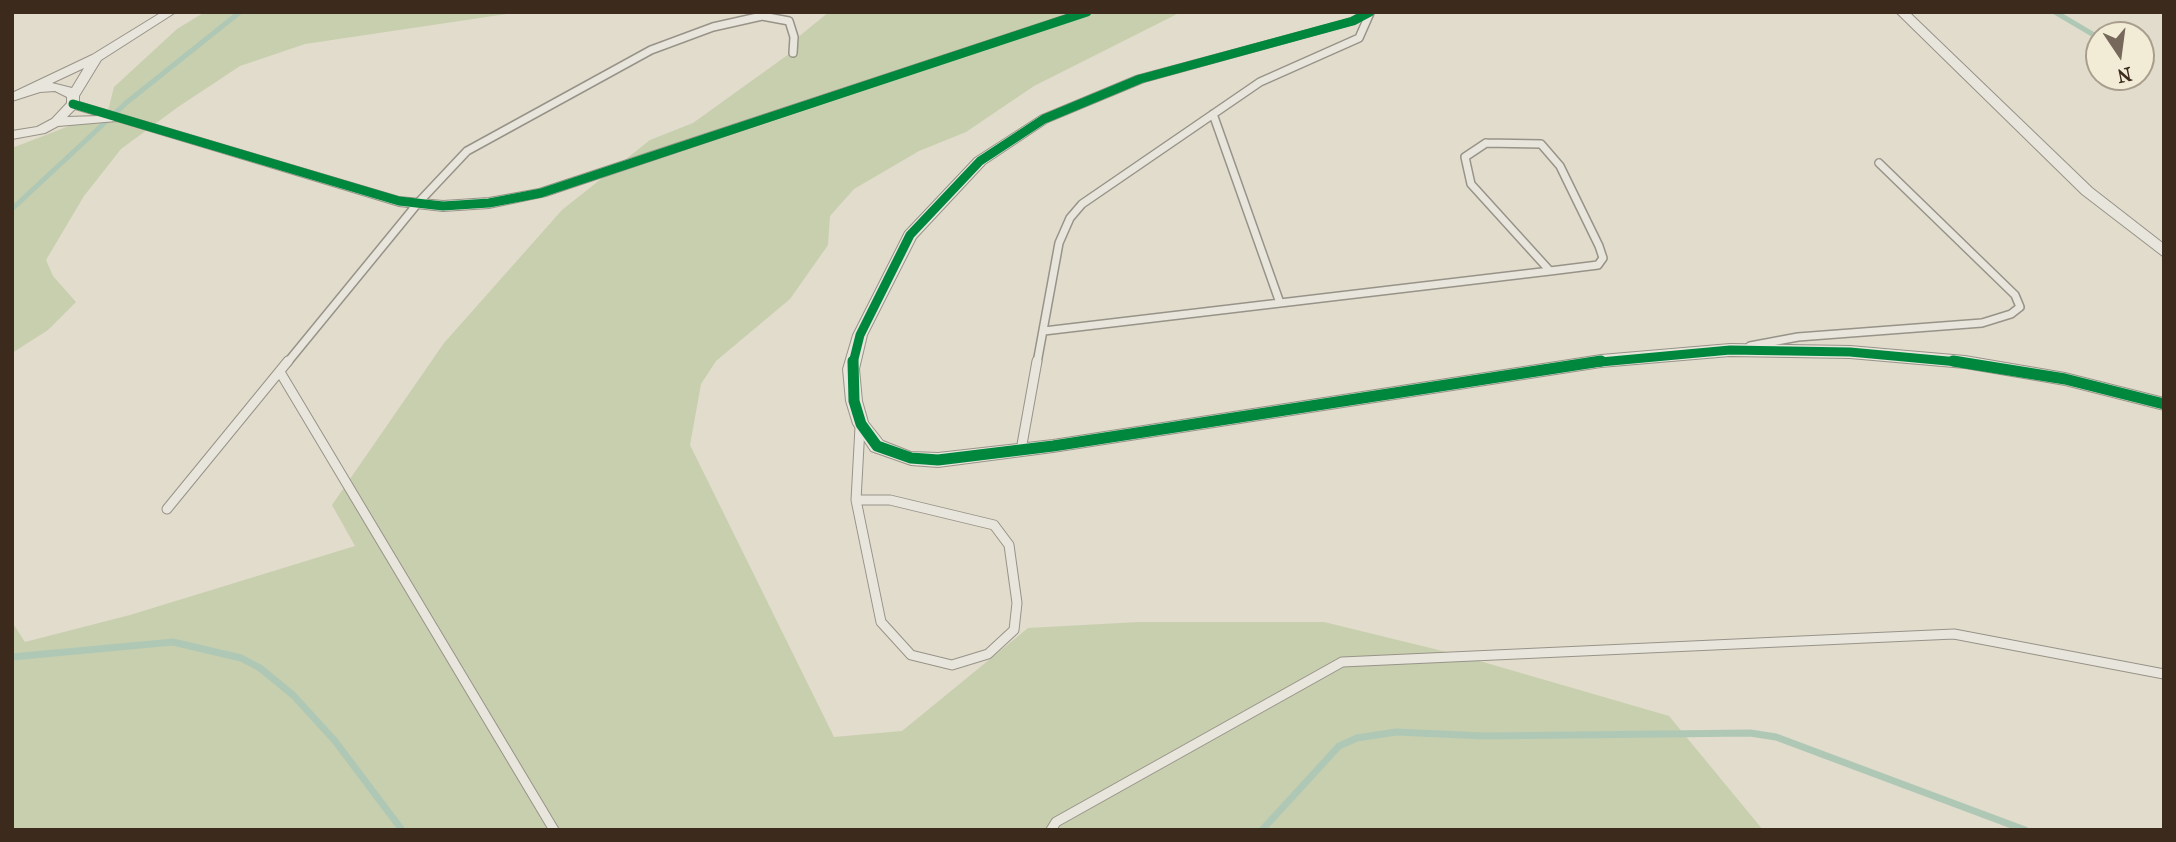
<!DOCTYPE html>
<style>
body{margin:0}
#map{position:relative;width:2176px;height:842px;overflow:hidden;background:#e1dccb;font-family:"IM FELL French Canon",serif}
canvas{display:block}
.frame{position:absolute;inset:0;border:14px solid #3c2a1d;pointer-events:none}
.north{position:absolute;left:2085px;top:21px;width:70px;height:70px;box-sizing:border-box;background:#f2ecd7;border:2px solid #a99e8d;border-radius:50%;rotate:167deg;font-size:19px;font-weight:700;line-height:28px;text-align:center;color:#3c2a1d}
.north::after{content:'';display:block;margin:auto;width:24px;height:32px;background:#76685a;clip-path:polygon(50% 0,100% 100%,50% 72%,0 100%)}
</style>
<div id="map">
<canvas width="2176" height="842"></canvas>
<div class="frame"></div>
<div class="north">N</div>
</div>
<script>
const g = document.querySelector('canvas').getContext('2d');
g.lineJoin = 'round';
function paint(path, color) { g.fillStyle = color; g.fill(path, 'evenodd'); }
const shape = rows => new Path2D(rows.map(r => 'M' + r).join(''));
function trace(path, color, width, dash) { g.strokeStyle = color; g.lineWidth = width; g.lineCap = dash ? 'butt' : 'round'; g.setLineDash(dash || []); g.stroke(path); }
paint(shape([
 [205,12,520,12,305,44,240,66,178,107,121,149,84,196,46,260,53,276,76,302,48,330,12,353,12,148,108,111,114,87,177,29],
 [829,12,1181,12,1034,86,966,132,919,151,854,189,830,216,828,245,790,299,716,361,701,384,690,445,834,737,902,731,1028,628,1139,622,1324,622,1459,655,1669,716,1763,830,12,830,12,622,25,642,130,615,355,546,332,505,444,343,562,210,650,140,693,123,789,54,797,38]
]), '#c8cfae');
trace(shape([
 [2055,12,2099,38],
 [12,209,126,103,240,12]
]), '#afc8b6', 5);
trace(shape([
 [12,657,173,642,241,658,260,668,293,695,335,741,402,830],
 [1262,830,1339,746,1357,738,1396,732,1485,736,1750,733,1776,737,2025,830]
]), '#afc8b6', 7);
const serviceFar1 = shape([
 [1213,114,1280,303],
 [1486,143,1541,144,1560,166,1599,246,1603,258,1598,265,1550,271,1471,184,1465,157,1486,143],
 [1044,331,1550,271],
 [1750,346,1798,337,1982,323,2011,314,2020,307,2015,295,1879,163],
 [287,363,418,203,467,151,651,50,713,27,762,16,789,21,794,37,793,53],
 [1037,363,1059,243,1070,218,1082,204,1260,82,1359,38,1370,13]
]);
const service = shape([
 [280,372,554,830],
 [1021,450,1037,361],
 [856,500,890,500,994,525,1009,545,1017,603,1014,630,988,654,952,665,911,655,881,622,856,500],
 [856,500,860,427],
 [167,509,288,361],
 [1051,830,1056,822,1342,662,1954,634,2164,674]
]);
const minor = shape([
 [162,12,176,12,101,60,79,96,79,102,399,197,443,201,489,198,539,189,1075,12,1093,12,546,196,489,208,443,211,399,206,117,121,58,126,45,133,12,139,12,131,37,127,52,119,67,103,67,97,55,91,40,92,12,101,12,93,92,55,162,12],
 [84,68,72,88,52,83,84,68],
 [75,109,99,116,67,117,75,109],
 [1361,12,1376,12,1357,23,1144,82,1048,122,985,164,916,238,867,335,859,369,862,401,868,422,883,441,911,452,938,453,1053,440,1601,355,1730,344,1850,346,1965,356,2065,373,2164,398,2164,410,2065,385,1965,368,1850,358,1730,356,1601,367,1053,452,938,467,911,465,871,451,853,424,846,401,843,369,853,335,905,232,975,158,1040,116,1136,76,1349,19,1361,12],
 [1896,12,1909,12,2092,188,2164,244,2164,257,2082,194,1896,12]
]);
trace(serviceFar1, '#989388', 10);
trace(service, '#989388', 11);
trace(minor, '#989388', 2);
trace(serviceFar1, '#e8e5dd', 7);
trace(service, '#e8e5dd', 9);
paint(minor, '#e8e5dd');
trace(shape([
 [73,104,399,201,443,206,489,203,541,193,1087,12],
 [853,363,860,335,910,235,980,161,1044,119,1140,79,1353,21,1370,12],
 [1590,363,1730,350,1850,352,1969,363]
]), '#00873e', 9);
trace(shape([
 [853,361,854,401,861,424,877,446,911,458,938,460,1053,446,1601,361],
 [1953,361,2065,379,2164,404]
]), '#00873e', 11);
</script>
